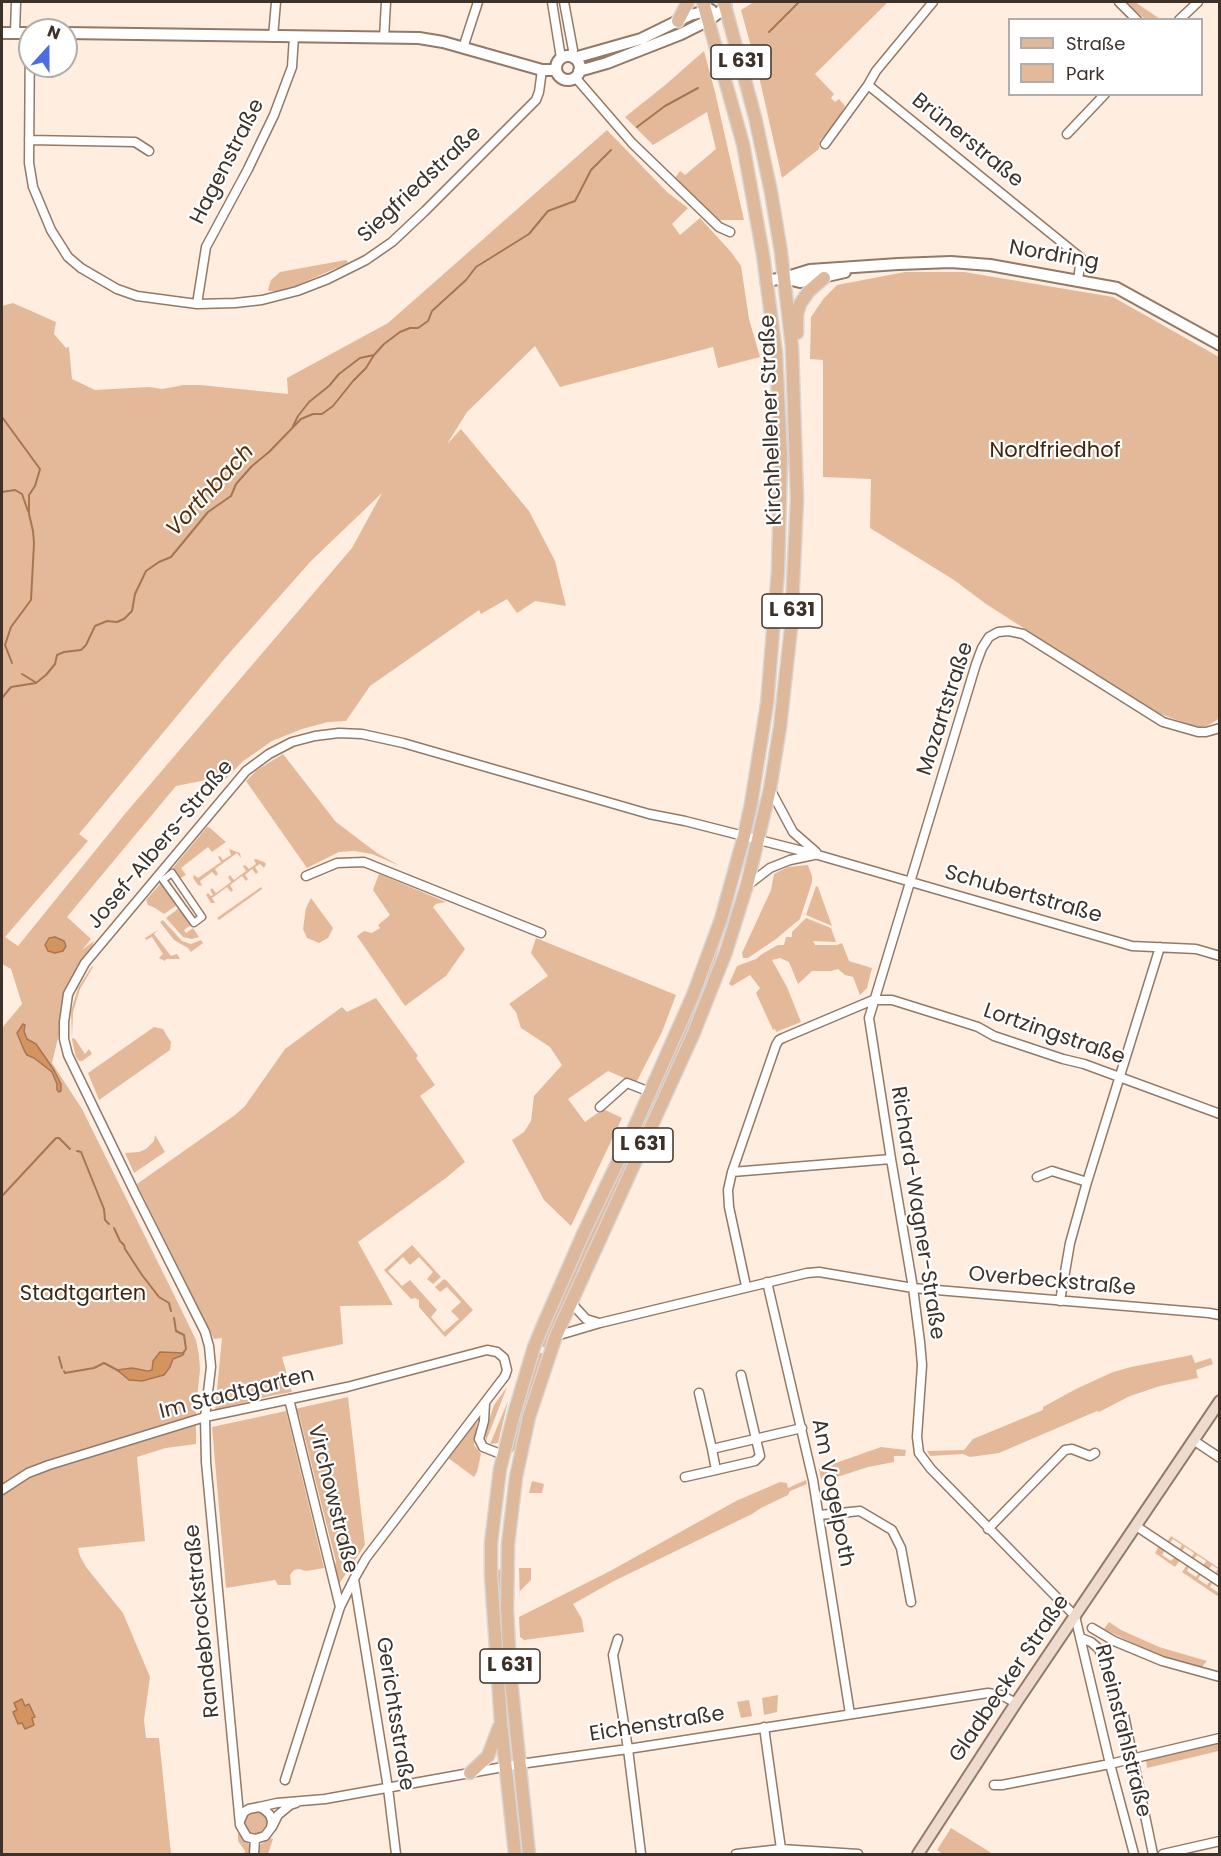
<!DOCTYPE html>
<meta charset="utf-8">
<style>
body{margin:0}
#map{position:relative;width:1221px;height:1856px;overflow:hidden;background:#ffede0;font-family:Poppins,sans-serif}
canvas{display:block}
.frame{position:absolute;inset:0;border:3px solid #3d322a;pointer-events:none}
.legend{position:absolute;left:1008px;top:18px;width:195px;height:78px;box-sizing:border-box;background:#fff;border:2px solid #b1adaa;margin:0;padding:8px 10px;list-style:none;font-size:18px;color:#3d322a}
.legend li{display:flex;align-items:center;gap:12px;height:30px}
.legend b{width:30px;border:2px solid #b1adaa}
.north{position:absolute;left:18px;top:18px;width:60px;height:60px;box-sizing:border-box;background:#fff;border:2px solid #b1adaa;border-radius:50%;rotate:21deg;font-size:16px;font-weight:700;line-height:24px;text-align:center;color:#3d322a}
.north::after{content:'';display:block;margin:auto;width:21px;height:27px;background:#4c6ee1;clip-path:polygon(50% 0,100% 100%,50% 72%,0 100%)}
</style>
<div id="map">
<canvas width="1221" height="1856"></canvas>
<div class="frame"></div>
<ul class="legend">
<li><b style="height:8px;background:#ddb89a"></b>Straße</li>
<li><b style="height:16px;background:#e4b99a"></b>Park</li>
</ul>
<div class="north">N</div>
</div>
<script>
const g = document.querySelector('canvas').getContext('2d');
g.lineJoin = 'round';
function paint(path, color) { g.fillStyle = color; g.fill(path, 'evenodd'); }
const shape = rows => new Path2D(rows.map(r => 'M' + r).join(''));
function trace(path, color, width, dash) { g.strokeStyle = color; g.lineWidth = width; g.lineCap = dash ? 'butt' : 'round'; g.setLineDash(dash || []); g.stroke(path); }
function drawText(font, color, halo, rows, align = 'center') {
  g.font = font + ' Poppins,sans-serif'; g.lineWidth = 4.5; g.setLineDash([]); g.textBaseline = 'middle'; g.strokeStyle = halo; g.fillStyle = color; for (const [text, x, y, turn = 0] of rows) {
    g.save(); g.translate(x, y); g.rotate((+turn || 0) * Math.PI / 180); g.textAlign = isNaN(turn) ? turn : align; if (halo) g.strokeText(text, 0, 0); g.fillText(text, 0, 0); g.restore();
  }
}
paint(shape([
 [754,2,888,2,815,74,834,94,831,98,835,102,839,99,845,106,834,127,820,140,819,149,782,178,758,72,741,10],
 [1125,2,1135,2,1160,19,1145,19],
 [704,51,715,92,744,220,719,220,675,178,680,171,685,175,716,149,707,112,653,145,625,117,664,86],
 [607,130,667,192,688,208,672,224,680,235,700,218,731,252,741,266,749,319,760,357,718,368,713,347,560,387,535,346,467,412,447,444,461,429,529,511,555,561,566,606,535,601,517,613,507,599,481,614,479,610,370,686,346,721,328,722,302,729,272,741,242,762,214,791,206,780,176,786,67,917,91,939,82,950,94,941,91,950,76,969,66,990,61,1012,60,1030,52,1063,82,1109,181,1309,196,1340,199,1355,200,1370,196,1407,196,1444,166,1448,137,1457,145,1541,78,1548,80,1556,86,1567,123,1613,150,1677,144,1720,146,1738,159,1738,171,1854,2,1854,2,1028,22,1004,11,969,2,964,2,306,13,303,56,322,54,334,66,348,69,347,72,379,95,390,149,387,162,389,184,385,200,385,288,394,287,378,388,323],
 [382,493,352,548,124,815,18,946,5,937,88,841,79,834,225,658,311,561],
 [25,1025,24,1031,27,1039,36,1044,54,1070,60,1091,52,1072,34,1058,27,1055,18,1029],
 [160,1352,183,1355,173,1359,170,1367,164,1375,143,1381,120,1369,153,1370,153,1361],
 [346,260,348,262,346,264,295,286,277,291,269,291,268,290,271,280,280,272],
 [905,272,964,272,1113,297,1219,357,1220,717,1217,720,1207,726,1201,727,1191,725,1155,712,986,604,954,580,870,528,871,479,823,477,823,360,810,359,811,317,824,298,837,285],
 [283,754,336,822,377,853,400,866,372,854,354,851,339,852,307,868,246,781,257,770],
 [207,827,210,828,226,842,212,852,208,847,181,868,186,875,179,879,172,869],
 [229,849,240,853,241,858,237,853,215,869,218,874,216,876,212,872,200,881,202,886,198,885,193,878,194,875,198,878,221,862,218,857,220,856,223,860,231,855],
 [745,852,746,852,746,855,729,916,702,1000,655,1106,570,1291,546,1348,541,1346,590,1233,690,1017,715,950],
 [256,859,264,862,266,864,264,868,260,864,255,867,258,872,256,874,252,869,245,875,248,879,246,881,242,876,230,885,233,890,231,892,227,887,212,898,215,903,211,903,206,895,208,893,211,896,213,895,210,890,212,888,216,893,231,882,228,877,230,875,234,880,246,871,243,866,245,865,249,869,256,864,254,860],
 [808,865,812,876,812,882,800,919,776,939,748,958,743,958,742,953,771,890,774,874,788,867],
 [379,874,446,902,436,904,433,907,465,949,446,976,405,1006,357,936,364,931,372,933,380,928,378,925,390,915,373,890],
 [161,883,177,905,164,914,155,908,148,905,146,900],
 [816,886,818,887,832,926,806,915],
 [261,887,262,889,219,920,217,918],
 [311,898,333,928,328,938,319,943,307,938,303,929,306,908],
 [179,908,191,925,184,930,186,933,193,928,199,937,192,939,183,937,166,918],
 [806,918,831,928,836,942,813,941,815,945,837,945,842,943,849,961,872,968,867,988,860,995,853,977,845,975,838,969,831,971,812,971,798,984,789,962,780,958,772,960,787,987,801,1022,776,1032,775,1029,773,1030,756,993,760,988,750,975,732,986,729,984,737,966,756,959,762,954,778,945,784,945,786,937,792,937,792,932],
 [163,920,182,941,191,944,201,940,203,943,191,952,188,948,174,940,160,922],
 [158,930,154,934,171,956,177,954,180,959,166,959,165,961,159,958,163,954,152,937,146,940,145,938],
 [536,938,676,995,662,1032,636,1083,608,1071,568,1099,585,1122,603,1109,622,1118,571,1226,544,1200,512,1140,524,1132,531,1121,534,1096,562,1065,550,1047,521,1028,516,1012,509,1004,548,976,531,953],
 [92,966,93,967,80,989,73,1012,72,1038,75,1039,85,1054,89,1049,92,1054,82,1061,79,1061,76,1057,72,1040,71,1011,78,988],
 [376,998,418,1056,416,1058,435,1085,420,1096,465,1162,446,1178,358,1242,393,1305,340,1306,343,1344,282,1357,292,1392,270,1396,215,1410,222,1338,214,1339,137,1184,235,1115,245,1106,285,1049,342,1007,347,1012],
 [154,1027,163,1029,167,1036,171,1042,170,1050,99,1100,88,1073],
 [155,1135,165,1152,134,1173,125,1153,139,1152,146,1149,154,1141],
 [412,1245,441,1277,433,1284,427,1279,433,1272,419,1257,410,1265,403,1257,388,1271,402,1286,410,1280,437,1310,431,1317,444,1332,459,1319,451,1311,461,1302,447,1287,440,1292,435,1287,444,1279,447,1281,473,1310,445,1337,419,1307,419,1300,415,1298,411,1299,384,1270],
 [538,1352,544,1354,517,1447,509,1456,511,1440],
 [1192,1355,1195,1363,1211,1358,1213,1364,1196,1370,1198,1378,1160,1386,1130,1396,1099,1412,1097,1411,999,1453,970,1457,963,1454,930,1456,927,1451,964,1450,973,1439,1043,1410,1043,1407,1076,1389,1113,1372,1131,1367],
 [507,1387,486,1441,485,1432,494,1405],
 [348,1397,365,1545,339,1584,334,1566,336,1562,299,1415,295,1409],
 [508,1401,499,1439,498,1443,490,1444],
 [286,1411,324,1568,306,1571,299,1569,294,1570,290,1575,291,1585,278,1585,275,1580,226,1588,212,1427],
 [477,1421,474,1445,481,1454,477,1472,474,1477,448,1458],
 [881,1447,906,1450,905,1456,894,1456,894,1462,868,1467,828,1480,827,1477,821,1479,819,1469],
 [806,1480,807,1484,790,1491,788,1495,761,1508,752,1514,614,1581,573,1604,582,1619,584,1632,524,1640,520,1637,519,1617,612,1570,736,1501,780,1482,787,1483,788,1488],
 [532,1481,544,1484,542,1493,529,1493],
 [1171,1536,1219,1568,1217,1576,1215,1574,1218,1569,1212,1565,1208,1570,1203,1566,1206,1561,1197,1555,1193,1560,1191,1558,1194,1553,1185,1547,1181,1552,1179,1550,1182,1545,1173,1539,1169,1544,1167,1542],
 [1159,1546,1165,1550,1162,1555,1171,1561,1175,1557,1180,1560,1175,1567,1155,1553],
 [1187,1565,1189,1566,1187,1571,1196,1577,1199,1573,1201,1574,1198,1579,1207,1585,1211,1580,1213,1582,1210,1587,1219,1593,1219,1597,1182,1572],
 [502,1568,514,1749,511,1749,498,1625,495,1572],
 [519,1568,531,1568,531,1580,520,1591,520,1600],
 [1109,1622,1121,1630,1159,1647,1207,1661,1201,1668,1155,1654,1104,1629],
 [778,1695,777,1712,764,1715,762,1698],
 [749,1700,752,1716,741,1718,737,1702],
 [1219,1743,1219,1751,1147,1768,1146,1760],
 '244 1823a12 12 0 1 1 24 0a12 12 0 1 1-24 0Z',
 [951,1828,990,1852,991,1854,943,1854,937,1850],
 [238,1831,249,1844,251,1854,244,1854,245,1851,238,1841],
 [270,1838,273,1839,268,1854,258,1854,260,1845]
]), '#e4b99a');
const water = shape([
 [55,937,64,941,66,946,63,951,55,953,48,951,45,945,49,938,55,937],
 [23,1024,25,1025,24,1031,27,1039,36,1044,54,1070,61,1084,61,1091,59,1092,57,1090,57,1084,52,1072,34,1058,27,1055,24,1050,17,1033,23,1024],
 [160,1352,184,1353,183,1355,173,1359,170,1367,164,1375,142,1381,129,1380,117,1370,132,1368,148,1371,152,1370,153,1361,160,1352],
 [22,1699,25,1706,29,1704,35,1717,32,1718,34,1725,25,1729,22,1723,18,1724,13,1712,17,1710,14,1703,22,1699]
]);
paint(water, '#d59360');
trace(water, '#a77650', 1.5);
trace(shape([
 [769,32,799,2],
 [637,127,665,106,698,88],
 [2,417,40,469,35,486,29,495,29,514,33,531,34,543,31,600,11,627,5,645,12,663],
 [293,426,298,416,309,402,329,386,339,374,360,358,374,355],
 [2,492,15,490,22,494,28,511],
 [22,674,35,682],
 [2,698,11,687,36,683,46,675,55,664,57,655,64,652,81,650,86,645,95,626,107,621,117,622,124,619,132,611,135,594,146,571,159,562,171,557,208,512,231,496,236,484,252,466,269,452,301,419,313,414,322,414,333,406,353,381,366,368,374,355,384,344,400,332,410,328,418,328,428,321,432,311,466,280,476,267,529,234,548,211,575,201,591,170,611,150],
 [77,1151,81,1152,104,1209,105,1220,109,1224],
 [2,1196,56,1138,59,1138,70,1149],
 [114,1228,120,1241,124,1245,125,1249,142,1275,159,1297,169,1303,171,1311],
 [174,1318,176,1331,184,1335,186,1349,183,1353],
 [59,1357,62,1368],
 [64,1371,65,1373,94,1368,104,1363,119,1371]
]), '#a77650', 2);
const pedestrian = shape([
 [172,873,202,917,194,923,163,880,172,873]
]);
const minor = shape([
 [552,2,561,58],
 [564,2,573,50,572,57],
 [1119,2,1137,20],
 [1179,20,1198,2],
 [15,33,16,2],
 [30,33,29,163,33,187,51,230,68,257,81,268,117,289,137,296,197,304,235,303,262,300,297,291,328,279,366,260,392,242,425,211,536,100,539,92,542,70],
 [273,37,276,2],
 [384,38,386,2],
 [463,48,478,2],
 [575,77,632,143,719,227,730,232],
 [868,85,1081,258,1078,280],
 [1067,134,1105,94],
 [29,140,135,142,149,151],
 [825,144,868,85,876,71,933,2],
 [197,304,206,247,248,169,274,115,292,67,294,36],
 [770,789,793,832,816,852],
 [306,876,337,863,364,862,541,933],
 [748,885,770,868,790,860,814,855],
 [600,1107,627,1083,650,1092],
 [732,1172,891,1159],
 [1037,1177,1052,1171,1087,1182],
 [767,1282,813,1480,850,1714],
 [746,1286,729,1207,728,1190,732,1172,776,1045,779,1040,783,1038,873,1000,892,1000,956,1020,978,1027,994,1036,1063,1059,1084,1064,1220,1114],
 [572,1300,575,1307,586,1319,599,1323],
 [1060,1301,1070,1243,1087,1182,1160,947],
 [556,1336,600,1323,807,1273,819,1272,913,1288,1209,1313,1220,1315],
 [699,1393,712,1449,802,1428],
 [289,1399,340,1607],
 [485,1403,484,1421,479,1439,483,1447,503,1455],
 [1193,1440,1220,1458],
 [712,1449,716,1470,755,1461,760,1456,741,1375],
 [685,1477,716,1470],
 [2,1490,28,1473,49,1465,205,1417,347,1387,487,1350,497,1352,504,1358,507,1370,505,1376,366,1558,354,1579,340,1607,285,1780],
 [819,1515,860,1511,892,1530,901,1548,911,1602],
 [1136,1526,1220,1582],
 [988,1529,1065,1450,1072,1449,1090,1456,1095,1453],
 [354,1579,388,1788,396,1854],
 [1092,1628,1114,1641,1162,1661,1220,1677],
 [1081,1638,1091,1642,1099,1649,1106,1667,1118,1715,1124,1715,1153,1854],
 [618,1639,613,1655,628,1749,641,1854],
 [764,1727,781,1849],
 [994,1785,1002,1785,1110,1764,1220,1738],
 [259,1807,277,1803,325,1799,520,1764,628,1749,988,1693,1001,1695,1016,1703],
 [240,1821,244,1812,249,1809,259,1807,265,1810,270,1815,272,1821,271,1828,265,1836,255,1839,247,1837,240,1825,206,1462,205,1417,211,1367,209,1346,205,1332,136,1195,68,1055,64,1039,64,1022,68,994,85,963,246,771,269,754,292,742,315,736,339,733,362,734,403,743,649,814,685,821,818,855,1132,946,1196,949,1220,956],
 [272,1827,278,1815,290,1805,296,1803],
 [254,1854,255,1839],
 [736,1854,781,1849,858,1854],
 [1134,1854,1110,1764,1075,1616,931,1469,919,1453,917,1437,922,1365,920,1342,913,1288,891,1159,869,1018,976,664,982,648,989,637,998,632,1009,631,1023,634,1163,722,1198,732,1206,732,1220,728],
 [1163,1854,1220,1841]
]);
const tertiary = shape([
 [2,33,30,33],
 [66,33,419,38,443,42,542,70,556,70],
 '556 68a12 12 0 1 1 24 0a12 12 0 1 1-24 0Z',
 [574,58,641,39,690,15,711,10],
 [579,71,607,63,681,34,709,20,726,7],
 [784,278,800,282,845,272],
 [766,281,784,278,810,270,898,264,951,262,990,265,1117,288,1220,345]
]);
const secondary = shape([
 [918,1854,1016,1703,1220,1401]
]);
const primary = shape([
 [678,21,688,2],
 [797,333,797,315,800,304,809,291,824,278],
 [470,1773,488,1756,499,1727],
 [515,1854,501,1723,491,1575,491,1543,500,1469,514,1414,534,1347,544,1323,584,1232,634,1128,693,995,721,919,744,836,751,804,767,704,778,571,781,457,776,353,763,255,743,144,703,2],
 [529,1854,510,1670,507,1608,508,1544,516,1477,529,1417,556,1336,693,1035,726,952,747,885,770,789,780,727,791,628,797,499,792,347,781,252,771,192,755,117,724,2]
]);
trace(pedestrian, '#937966', 9);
trace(minor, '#937966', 11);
trace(tertiary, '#937966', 14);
trace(secondary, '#937966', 14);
trace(primary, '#d8d6d4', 15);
trace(pedestrian, '#fff', 6);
trace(minor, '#fff', 8);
trace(tertiary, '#fff', 10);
trace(secondary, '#eedbcd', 10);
trace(primary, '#ddb89a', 12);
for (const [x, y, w] of [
 [741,62,60],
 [792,611,60],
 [643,1145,60],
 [510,1666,60]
]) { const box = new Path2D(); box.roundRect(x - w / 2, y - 17, w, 34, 4.5); g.fillStyle = '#fff'; g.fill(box); trace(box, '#3d322a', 1.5); }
drawText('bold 20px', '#3d322a', null, [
 ["L 631",741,62],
 ["L 631",792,611],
 ["L 631",643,1145],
 ["L 631",510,1666]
]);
drawText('21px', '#3d322a', '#fff', [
 ["Brünerstraße",967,141,39],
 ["Hagenstraße",228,162,-63],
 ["Siegfriedstraße",420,185,-43],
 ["Nordring",1054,256,10],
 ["Kirchhellener Straße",772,420,-92],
 ["Mozartstraße",946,709,-72],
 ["Josef-Albers-Straße",161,845,-50],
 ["Schubertstraße",1023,895,16],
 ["Lortzingstraße",1054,1035,19],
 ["Richard-Wagner-Straße",917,1213,81],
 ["Overbeckstraße",1052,1282,5],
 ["Im Stadtgarten",237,1394,-14],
 ["Am Vogelpoth",832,1493,79],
 ["Virchowstraße",332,1499,76],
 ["Randebrockstraße",203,1621,-96],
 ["Gladbecker Straße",1010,1679,-56],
 ["Gerichtsstraße",394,1714,81],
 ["Eichenstraße",657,1725,-9],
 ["Rheinstahlstraße",1122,1731,76]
]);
drawText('21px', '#41260f', '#fff', [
 ["Nordfriedhof",1055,452],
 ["Stadtgarten",83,1295]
]);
drawText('italic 22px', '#572c02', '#fff', [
 ["Vorthbach",211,491,-47]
]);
</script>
